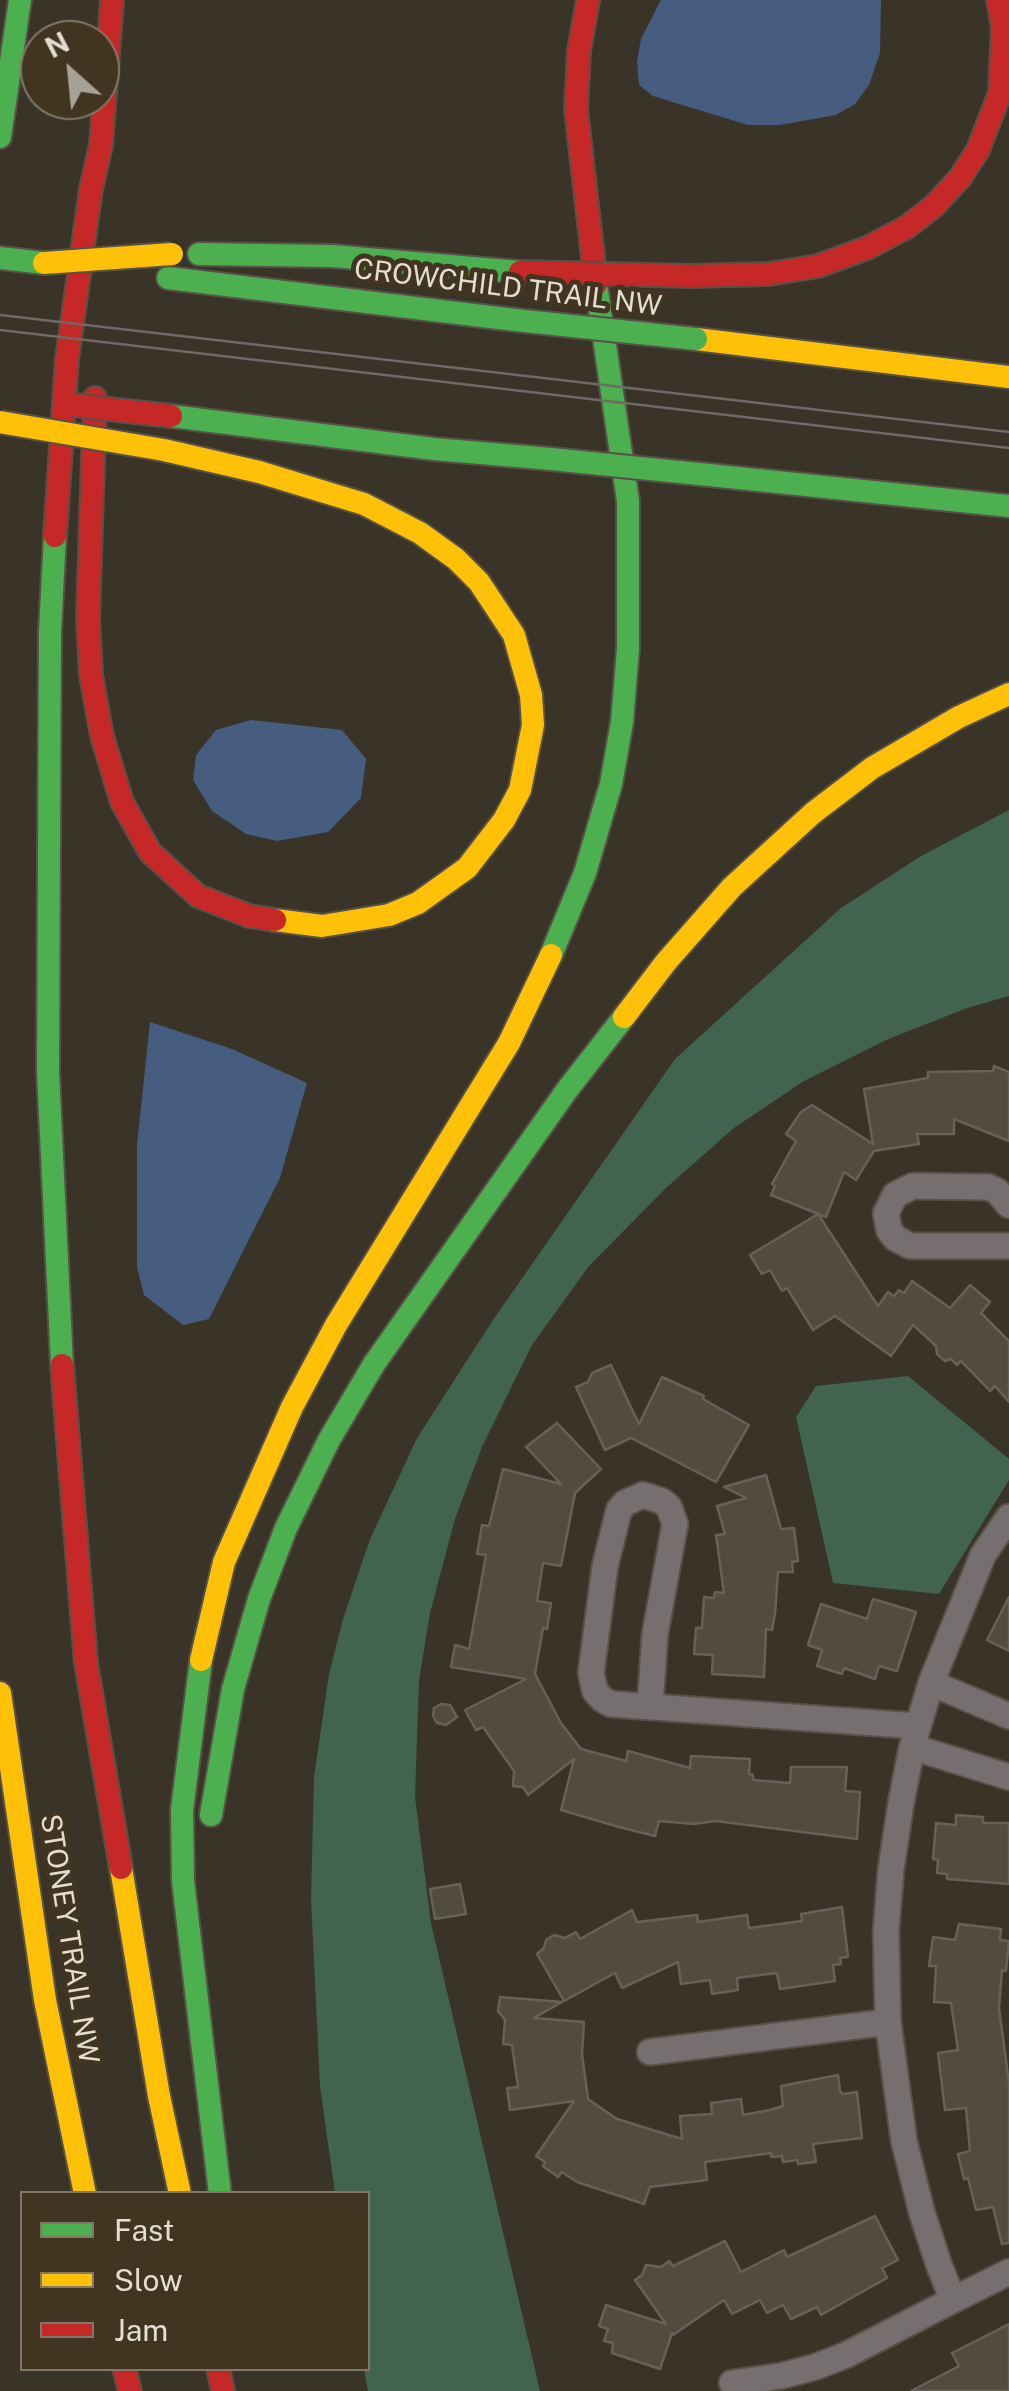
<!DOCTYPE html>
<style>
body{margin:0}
#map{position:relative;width:1009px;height:2391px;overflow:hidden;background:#3a3328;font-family:"Public Sans",sans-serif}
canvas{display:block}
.legend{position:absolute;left:20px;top:2191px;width:350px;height:180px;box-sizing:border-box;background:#413521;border:2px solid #827867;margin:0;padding:12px 18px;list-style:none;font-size:30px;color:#e4ddd1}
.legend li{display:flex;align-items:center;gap:20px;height:50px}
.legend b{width:50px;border:2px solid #827867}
.north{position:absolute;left:20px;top:20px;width:100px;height:100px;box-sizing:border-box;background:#413521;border:2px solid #827867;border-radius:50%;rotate:333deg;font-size:28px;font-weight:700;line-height:40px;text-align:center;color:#e4ddd1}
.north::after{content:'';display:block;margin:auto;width:35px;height:45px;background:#a8a296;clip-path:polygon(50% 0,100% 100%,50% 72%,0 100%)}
</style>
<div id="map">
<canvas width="1009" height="2391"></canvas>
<ul class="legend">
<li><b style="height:12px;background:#4caf50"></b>Fast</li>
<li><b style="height:12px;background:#ffc107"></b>Slow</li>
<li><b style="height:12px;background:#c62828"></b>Jam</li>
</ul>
<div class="north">N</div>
</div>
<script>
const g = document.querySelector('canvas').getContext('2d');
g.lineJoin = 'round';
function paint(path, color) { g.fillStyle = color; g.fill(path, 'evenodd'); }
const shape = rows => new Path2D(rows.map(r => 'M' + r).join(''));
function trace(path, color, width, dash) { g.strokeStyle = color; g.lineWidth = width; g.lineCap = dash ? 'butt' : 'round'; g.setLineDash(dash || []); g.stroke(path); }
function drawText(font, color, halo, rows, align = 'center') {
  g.font = font + ' "Public Sans",sans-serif'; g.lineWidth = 10; g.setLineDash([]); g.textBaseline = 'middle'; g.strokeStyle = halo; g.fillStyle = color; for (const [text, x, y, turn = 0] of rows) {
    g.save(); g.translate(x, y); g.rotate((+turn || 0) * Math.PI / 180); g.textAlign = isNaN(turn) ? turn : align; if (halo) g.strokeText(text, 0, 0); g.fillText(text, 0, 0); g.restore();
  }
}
paint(shape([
 [1009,810,1009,996,967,1008,886,1040,804,1081,734,1128,666,1188,589,1266,532,1345,482,1447,455,1519,430,1613,419,1681,415,1797,431,1923,540,2391,368,2391,364,2369,368,2368,368,2194,335,2193,320,2087,311,1899,314,1777,329,1674,343,1619,370,1539,417,1438,493,1320,675,1059,841,908,921,856],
 [908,1376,1009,1459,1009,1480,939,1594,833,1583,796,1417,816,1386]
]), '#416350');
paint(shape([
 [661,0,881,0,880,53,869,85,855,104,836,115,780,125,748,125,653,96,639,85,637,61,641,39],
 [251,720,342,730,366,759,361,798,328,832,277,841,246,834,212,811,193,780,196,755,216,730],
 [150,1022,232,1049,307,1083,280,1178,209,1319,183,1325,144,1295,137,1267,137,1145]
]), '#465d7f');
const building = shape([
 [994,1066,1009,1072,1009,1141,954,1119,954,1134,917,1134,919,1144,874,1151,856,1180,844,1172,826,1217,771,1195,775,1186,772,1184,796,1141,786,1134,801,1112,812,1105,873,1144,864,1089,928,1078,928,1072,993,1071,994,1066],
 [818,1214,878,1306,888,1292,894,1296,899,1290,904,1293,912,1281,950,1308,970,1285,990,1302,981,1313,1009,1341,1009,1402,995,1386,990,1391,961,1361,957,1365,951,1359,945,1361,937,1354,936,1346,913,1325,891,1356,835,1316,813,1330,787,1288,782,1291,770,1270,762,1274,750,1255,818,1214],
 [611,1365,639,1424,662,1377,704,1396,703,1399,749,1425,716,1482,631,1438,605,1450,576,1387,588,1382,592,1373,611,1365],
 [557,1423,601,1469,575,1493,561,1566,543,1563,537,1601,551,1603,547,1629,543,1628,535,1674,561,1723,581,1749,626,1761,628,1751,690,1768,691,1756,750,1759,749,1774,753,1775,753,1780,790,1783,791,1767,847,1767,845,1791,860,1792,857,1839,716,1821,694,1824,659,1821,655,1836,619,1827,561,1810,574,1759,528,1795,523,1787,513,1786,514,1771,483,1727,476,1730,465,1710,526,1679,451,1667,455,1645,469,1649,486,1555,477,1554,482,1525,489,1526,503,1469,561,1484,526,1447,557,1423],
 [766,1475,781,1529,794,1528,798,1561,792,1562,793,1572,778,1572,775,1614,772,1630,766,1629,764,1677,712,1674,713,1655,694,1654,696,1628,702,1628,704,1597,714,1598,715,1592,724,1593,716,1535,725,1534,717,1506,746,1498,724,1487,766,1475],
 [1009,1597,1009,1651,987,1640,1009,1597],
 [873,1599,916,1612,897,1671,879,1666,875,1679,844,1668,842,1674,817,1666,822,1650,808,1645,821,1604,867,1619,873,1599],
 [441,1704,450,1705,457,1717,446,1725,437,1723,433,1716,434,1708,441,1704],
 [956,1815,983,1817,983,1823,1009,1823,1009,1884,947,1879,947,1874,937,1873,938,1860,933,1859,936,1823,956,1825,956,1815],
 [460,1884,466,1914,435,1919,430,1889,460,1884],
 [842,1907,848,1957,840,1958,841,1964,833,1965,835,1981,780,1989,777,1973,737,1978,738,1990,712,1994,710,1980,681,1984,678,1962,622,1988,615,1973,564,2001,537,1954,544,1948,546,1940,554,1935,565,1938,576,1932,580,1939,632,1910,637,1922,697,1915,698,1922,747,1915,749,1928,802,1921,801,1914,842,1907],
 [959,1924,1001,1929,1000,1940,1009,1941,1006,1971,1002,1970,999,2008,1009,2083,1009,2243,1002,2244,993,2207,976,2210,968,2178,964,2179,958,2154,970,2151,966,2108,945,2110,938,2053,958,2050,951,2003,934,2002,936,1966,929,1966,933,1937,955,1940,959,1924],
 [500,1997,562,2002,534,2018,584,2022,582,2054,588,2099,617,2119,682,2139,680,2116,712,2114,711,2103,741,2099,743,2115,770,2110,783,2106,781,2086,838,2075,840,2091,843,2094,857,2092,862,2138,813,2144,816,2162,798,2164,797,2160,783,2162,782,2156,771,2157,771,2153,705,2162,707,2180,650,2187,644,2204,577,2182,562,2172,558,2177,543,2166,545,2162,536,2156,574,2101,510,2110,507,2088,518,2087,512,2045,503,2044,505,2020,498,2011,500,1997],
 [875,2216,898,2260,882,2268,887,2278,821,2315,817,2307,791,2319,783,2305,767,2313,760,2300,732,2314,724,2300,673,2335,672,2333,660,2369,612,2353,613,2343,604,2341,608,2329,599,2326,606,2305,666,2324,635,2280,642,2275,646,2265,661,2267,669,2261,673,2266,725,2241,741,2272,784,2250,787,2257,875,2216],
 [1009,2324,1009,2391,911,2391,959,2366,952,2353,1009,2324]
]);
paint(building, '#534b3e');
trace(building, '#676157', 2.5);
const street = shape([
 [1009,1205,997,1191,988,1187,913,1186,895,1195,886,1213,889,1230,895,1238,910,1246,1009,1246],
 [1009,1517,983,1555,931,1683,912,1747,901,1803,891,1869,886,1931,888,2022,904,2141,922,2213,939,2265,953,2300,1009,2272],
 [931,1683,1009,1716],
 [650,1706,655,1634,675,1524,669,1507,662,1501,643,1495,625,1503,619,1510,605,1566,591,1673,595,1691,602,1699,611,1704,918,1726],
 [912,1747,1009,1777],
 [650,2052,888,2022],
 [732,2383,781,2376,815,2367,846,2355,953,2300]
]);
const fast = shape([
 [0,137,20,0],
 [199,254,332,256,520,272],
 [0,258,44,263],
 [168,278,515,320],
 [171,416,434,449,551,459],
 [709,475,1009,506],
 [55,536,50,631,48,1072,62,1365],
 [551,955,585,873,611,784,622,722,628,649,628,501,596,284],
 [201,1660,182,1810,183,1881,220,2194],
 [211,1815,233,1689,259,1599,286,1528,329,1440,374,1364,567,1090,624,1017]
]);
const slow = shape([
 [696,339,1009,377],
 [259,472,364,504,420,533,456,559,479,582,514,635,531,695,533,725,520,790,504,820,467,868,418,903,389,915,322,926,275,920],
 [624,1017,666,962,732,887,813,813,872,768,959,717,1009,694],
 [201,1660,224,1562,292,1407,336,1325,509,1043,551,955],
 [0,1693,45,2000,85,2194],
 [121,1868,159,2096,180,2194]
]);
const jam = shape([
 [588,0,579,51,576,109,596,284],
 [692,276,769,274,818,266,867,248,907,227,934,206,960,178,978,150,1000,93,1003,27,998,0],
 [95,398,88,618,91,675,102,736,122,802,150,852,198,896,249,916,275,920],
 [55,536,67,359,91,189,101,145,112,0],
 [62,1365,86,1663,121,1868],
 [124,2368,130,2391],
 [218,2368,223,2391]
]);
trace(street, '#575148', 29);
trace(fast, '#575148', 26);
trace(slow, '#575148', 26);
trace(jam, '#575148', 26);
trace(street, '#756f6f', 25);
trace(fast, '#4caf50', 22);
trace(slow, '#ffc107', 22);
trace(jam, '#c62828', 22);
trace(shape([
 [0,315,1009,432],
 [0,330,1009,448]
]), '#6f6a66', 2.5);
const fastBridge = shape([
 [515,320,696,339],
 [551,459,709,475]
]);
const slowBridge = shape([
 [44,263,172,254],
 [0,422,164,450,259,472]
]);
const jamBridge = shape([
 [520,272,692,276],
 [73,405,171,416]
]);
trace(fastBridge, '#575148', 26, []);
trace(slowBridge, '#575148', 26, []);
trace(jamBridge, '#575148', 26, []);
trace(fastBridge, '#4caf50', 22);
trace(slowBridge, '#ffc107', 22);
trace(jamBridge, '#c62828', 22);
drawText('28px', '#e4ddd1', '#413521', [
 ["CROWCHILD TRAIL NW",508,288,7],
 ["STONEY TRAIL NW",69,1939,81]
]);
</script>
